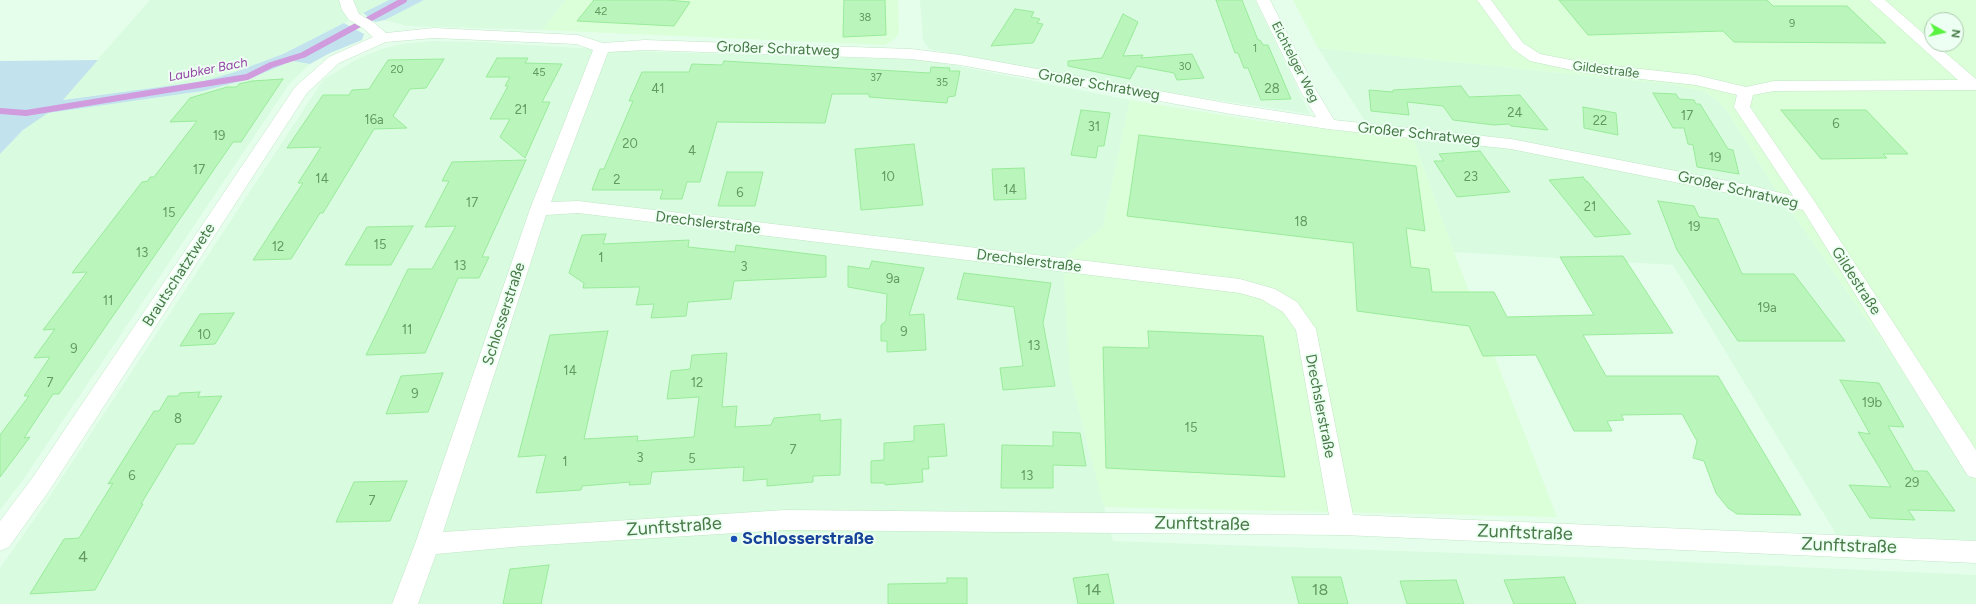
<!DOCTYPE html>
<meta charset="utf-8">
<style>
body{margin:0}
#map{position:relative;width:1976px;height:604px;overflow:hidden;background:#e5feeb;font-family:Figtree,sans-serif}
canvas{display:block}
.north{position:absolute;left:1924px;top:12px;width:40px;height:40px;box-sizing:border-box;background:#edfff2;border:1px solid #abcaae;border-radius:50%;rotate:98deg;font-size:11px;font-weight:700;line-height:16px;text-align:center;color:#477a47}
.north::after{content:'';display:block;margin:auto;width:14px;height:18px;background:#58f33f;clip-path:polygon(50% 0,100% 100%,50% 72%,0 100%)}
</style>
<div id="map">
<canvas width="1976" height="604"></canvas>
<div class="north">N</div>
</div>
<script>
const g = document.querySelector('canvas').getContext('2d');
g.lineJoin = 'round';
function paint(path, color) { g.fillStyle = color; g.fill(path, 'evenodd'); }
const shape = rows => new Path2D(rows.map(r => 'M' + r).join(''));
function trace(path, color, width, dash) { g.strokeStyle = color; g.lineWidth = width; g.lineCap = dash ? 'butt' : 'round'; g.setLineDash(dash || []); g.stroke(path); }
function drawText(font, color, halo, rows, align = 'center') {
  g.font = font + ' Figtree,sans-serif'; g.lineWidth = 4; g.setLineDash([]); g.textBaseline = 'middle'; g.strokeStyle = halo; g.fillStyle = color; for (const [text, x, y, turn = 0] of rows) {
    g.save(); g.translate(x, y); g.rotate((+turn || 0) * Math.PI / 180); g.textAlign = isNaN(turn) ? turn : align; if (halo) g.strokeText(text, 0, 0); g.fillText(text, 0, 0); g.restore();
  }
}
paint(shape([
 [150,0,389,0,283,54,235,72,204,81,62,100],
 [424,0,566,0,542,30,407,26,385,20],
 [920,0,1255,0,1310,114,1129,87,929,49,923,40],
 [431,41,481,42,630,51,927,60,1130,100,1103,227,1069,254,1070,375,1113,541,1576,557,1976,575,1976,604,0,604,0,568,40,511,323,80,357,59,382,49,402,44],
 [1318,48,1670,84,1704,91,1718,101,1728,112,1773,185,1890,353,1976,482,1976,540,1967,542,1839,539,1673,265,1454,252,1413,139,1365,121],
 [292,61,310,64,290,83,23,480,0,510,0,154,23,130,47,113,203,91,249,79]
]), '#d9fce0');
paint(shape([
 [566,0,898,0,899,32,896,38,885,45,542,30],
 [1293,0,1976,0,1976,483,1890,353,1773,185,1728,112,1718,101,1704,91,1670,84,1318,48],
 [1932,20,1956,20,1956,44,1932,44],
 [1130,100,1259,121,1413,139,1454,252,1557,517,1104,507,1070,375,1064,278,1069,254,1103,227]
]), '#dbffd8');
paint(shape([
 [389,0,424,0,385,20,375,22,363,13],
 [344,23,364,34,362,40,330,53,310,64,292,61,249,79,203,91,48,113,23,130,0,154,0,61,98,60,63,100,204,81,235,72,283,54]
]), '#c2e3ee');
trace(shape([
 [0,111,26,113,247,77,271,65,303,55,404,0]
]), '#d09cdd', 6);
const building = shape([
 [594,0,668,0,690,2,674,26,577,21,594,0],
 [844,0,885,0,886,35,843,37,844,0],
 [1216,0,1242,0,1258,40,1260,40,1263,45,1268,45,1291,99,1261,100,1248,68,1244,68,1238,53,1235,53,1216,0],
 [1559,0,1767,0,1773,6,1847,6,1886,43,1734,42,1723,31,1588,35,1559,0],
 [1015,9,1034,12,1031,17,1040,19,1037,23,1043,24,1033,43,991,46,1015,9],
 [1123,14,1138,22,1123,56,1143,55,1141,58,1192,54,1204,78,1177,80,1174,73,1137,66,1130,79,1068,66,1068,61,1102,58,1123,14],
 [497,58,528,58,525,63,562,64,542,102,550,102,525,158,500,137,510,119,490,119,508,86,505,86,510,77,486,77,497,58],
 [444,59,426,88,410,89,393,116,407,128,374,129,323,213,320,213,291,259,253,260,303,183,298,183,321,147,287,148,323,95,349,95,352,90,369,89,388,60,444,59],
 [724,61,930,73,931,67,950,68,949,71,960,71,955,96,948,97,947,103,869,97,869,94,832,94,825,123,717,122,700,182,687,182,682,199,660,199,663,190,592,190,600,169,604,169,633,101,629,101,642,72,689,72,692,64,722,65,724,61],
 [283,79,241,142,233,142,59,394,53,394,24,438,30,437,0,477,0,435,29,396,24,396,50,357,34,358,55,329,43,330,87,272,72,273,142,182,148,181,150,177,154,177,197,121,170,122,190,98,227,87,237,87,239,84,252,81,283,79],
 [1461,86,1469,97,1520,95,1548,130,1511,126,1509,124,1494,125,1453,120,1443,106,1407,102,1409,115,1371,111,1369,90,1393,92,1393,90,1461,86],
 [1653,93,1676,94,1679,99,1694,100,1696,104,1700,104,1728,149,1733,150,1739,174,1697,167,1693,145,1688,144,1684,128,1673,128,1653,93],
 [1583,107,1616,113,1618,135,1584,128,1583,107],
 [1081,110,1110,113,1104,146,1098,146,1096,158,1071,155,1081,110],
 [1781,110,1866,110,1908,154,1883,154,1887,158,1821,159,1781,110],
 [1139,135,1416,166,1425,231,1406,228,1411,267,1429,269,1432,292,1494,292,1507,317,1594,315,1560,257,1623,256,1673,333,1583,335,1606,376,1718,376,1801,515,1737,514,1728,508,1716,493,1704,461,1693,458,1697,441,1682,414,1621,415,1624,420,1607,421,1612,431,1574,431,1536,355,1483,356,1469,326,1357,311,1353,243,1127,216,1139,135],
 [914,144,923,205,861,210,855,149,914,144],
 [1480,151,1510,192,1457,197,1434,161,1444,161,1439,154,1480,151],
 [526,160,482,257,489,257,479,278,458,278,425,353,366,355,408,269,432,269,456,226,425,227,449,181,442,181,452,162,526,160],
 [1024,168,1026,199,994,200,992,169,1024,168],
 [727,172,763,172,755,206,718,206,727,172],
 [1583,177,1587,182,1587,181,1631,234,1595,237,1549,180,1583,177],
 [1658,201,1694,206,1699,217,1718,219,1742,274,1794,274,1845,341,1738,341,1677,250,1658,201],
 [413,226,391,265,345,265,367,227,413,226],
 [606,234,603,244,689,240,688,247,735,252,736,245,826,256,826,277,734,281,731,299,688,302,686,316,651,318,654,304,636,305,640,287,583,288,584,283,569,273,582,235,606,234],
 [872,261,924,268,909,315,924,314,926,350,887,352,887,341,881,341,881,325,886,321,887,294,848,287,848,266,869,269,872,261],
 [964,273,1051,283,1043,323,1055,386,1003,390,1000,368,1023,366,1014,307,957,299,964,273],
 [234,313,215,344,180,346,200,314,234,313],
 [608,331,584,439,638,436,637,441,694,437,699,397,667,399,671,371,690,369,692,355,727,353,722,407,737,406,735,427,771,425,774,418,820,414,820,421,841,419,840,475,813,476,813,482,767,486,767,479,743,481,744,467,652,472,650,484,629,485,630,482,582,486,581,490,536,493,546,455,518,457,550,335,608,331],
 [1148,331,1263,336,1285,477,1106,468,1103,347,1149,348,1148,331],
 [443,373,428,412,386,414,401,376,443,373],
 [1840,380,1879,383,1904,427,1888,426,1914,471,1927,471,1955,511,1908,510,1915,520,1870,518,1849,485,1891,487,1858,432,1870,434,1840,380],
 [200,392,198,397,222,396,194,444,177,444,141,504,143,504,95,590,30,594,64,539,79,538,113,483,108,484,154,411,159,411,168,396,178,396,180,393,200,392],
 [944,424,947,456,928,457,929,469,922,469,923,482,885,485,885,483,871,483,871,461,884,460,884,443,914,441,914,426,944,424],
 [1053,432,1080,433,1086,466,1053,465,1053,488,1001,488,1002,445,1053,446,1053,432],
 [407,481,390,521,336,522,354,482,407,481],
 [549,565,541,604,503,604,510,569,549,565],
 [1108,574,1114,604,1078,604,1073,578,1108,574],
 [1292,577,1341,577,1348,604,1299,604,1292,577],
 [1564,577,1576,604,1514,604,1504,580,1564,577],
 [947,578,967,578,967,604,888,604,888,584,947,583,947,578],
 [1456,580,1464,604,1407,604,1400,581,1456,580]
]);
paint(building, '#baf6bc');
trace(building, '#99eb9a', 1);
const street = shape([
 [339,0,353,0,359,14,373,22,386,33,434,28,578,35,603,43,645,40,911,49,960,55,1231,104,1316,117,1300,90,1256,0,1270,0,1316,90,1334,120,1511,139,1748,185,1793,196,1734,107,1737,95,1696,85,1586,73,1530,61,1513,49,1477,0,1491,0,1523,43,1540,54,1586,63,1696,75,1746,87,1774,81,1958,80,1869,0,1885,0,1932,41,1932,44,1935,44,1976,79,1976,90,1774,91,1753,95,1750,107,1815,202,1976,450,1976,478,1968,476,1803,210,1748,197,1511,149,1328,129,1231,114,960,65,911,59,645,50,608,52,551,202,578,201,1240,279,1275,289,1297,302,1316,329,1353,515,1976,541,1976,563,1343,535,785,530,524,546,436,554,418,604,392,604,415,544,530,209,593,50,576,44,434,38,386,42,339,63,307,93,49,491,9,547,0,551,0,521,33,477,295,87,329,57,373,37,363,28,349,20,342,10,339,0],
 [578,213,1240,293,1261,299,1283,312,1296,330,1329,515,785,510,443,532,546,215,578,213]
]);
trace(street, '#c1e7c6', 1);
paint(street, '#fff');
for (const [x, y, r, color] of [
 [734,539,4,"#1a4fb4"]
]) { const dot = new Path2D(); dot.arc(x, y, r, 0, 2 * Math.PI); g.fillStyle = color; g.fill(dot); trace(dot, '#edfff2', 1.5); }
drawText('11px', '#649964', null, [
 ["42",601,12],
 ["38",865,18],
 ["9",1792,24],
 ["1",1255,49],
 ["30",1185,67],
 ["20",397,70],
 ["45",539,73],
 ["37",876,78],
 ["35",942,83]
]);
drawText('13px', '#477a47', '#edfff2', [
 ["Eichtelger Weg",1295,62,63],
 ["Gildestraße",1606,70,7]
]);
drawText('italic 13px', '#9446a6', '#edfff2', [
 ["Laubker Bach",208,70,-11]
]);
drawText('13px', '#649964', null, [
 ["41",658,89],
 ["28",1272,89],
 ["21",521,110],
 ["24",1515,113],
 ["17",1687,116],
 ["16a",374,120],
 ["22",1600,121],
 ["6",1836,124],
 ["31",1094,127],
 ["19",219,136],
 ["20",630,144],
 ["4",692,151],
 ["19",1715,158],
 ["17",199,170],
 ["10",888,177],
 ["23",1471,177],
 ["14",322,179],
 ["2",617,180],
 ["14",1010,190],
 ["6",740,193],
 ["17",472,203],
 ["21",1590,207],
 ["15",169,213],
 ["18",1301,222],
 ["19",1694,227],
 ["15",380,245],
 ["12",278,247],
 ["13",142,253],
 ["1",601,258],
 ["13",460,266],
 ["3",744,267],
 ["9a",893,279],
 ["11",108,301],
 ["19a",1767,308],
 ["11",407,330],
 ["9",904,332],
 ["10",204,335],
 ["13",1034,346],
 ["9",74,349],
 ["14",570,371],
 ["7",50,383],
 ["12",697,383],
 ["9",415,394],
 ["19b",1872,403],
 ["8",178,419],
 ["15",1191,428],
 ["7",793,450],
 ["3",640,458],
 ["5",692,459],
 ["1",565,462],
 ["6",132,476],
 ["13",1027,476],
 ["29",1912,483],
 ["7",372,501]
]);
drawText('15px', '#477a47', '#edfff2', [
 ["Großer Schratweg",778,49,2],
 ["Großer Schratweg",1099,85,10],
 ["Großer Schratweg",1419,134,6],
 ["Großer Schratweg",1738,190,13],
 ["Drechslerstraße",708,223,7],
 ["Drechslerstraße",1029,261,7],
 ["Brautschatztwete",179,275,-57],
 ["Gildestraße",1856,281,57],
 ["Schlosserstraße",504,314,-72],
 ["Drechslerstraße",1320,406,79]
]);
drawText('16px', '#649964', null, [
 ["4",83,557],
 ["14",1093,590],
 ["18",1320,590]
]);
drawText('18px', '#477a47', '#edfff2', [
 ["Zunftstraße",1202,524,1],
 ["Zunftstraße",674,527,-4],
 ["Zunftstraße",1525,533,2],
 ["Zunftstraße",1849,546,2]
]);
drawText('bold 18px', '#164399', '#edfff2', [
 ["Schlosserstraße",742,539]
], 'left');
</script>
